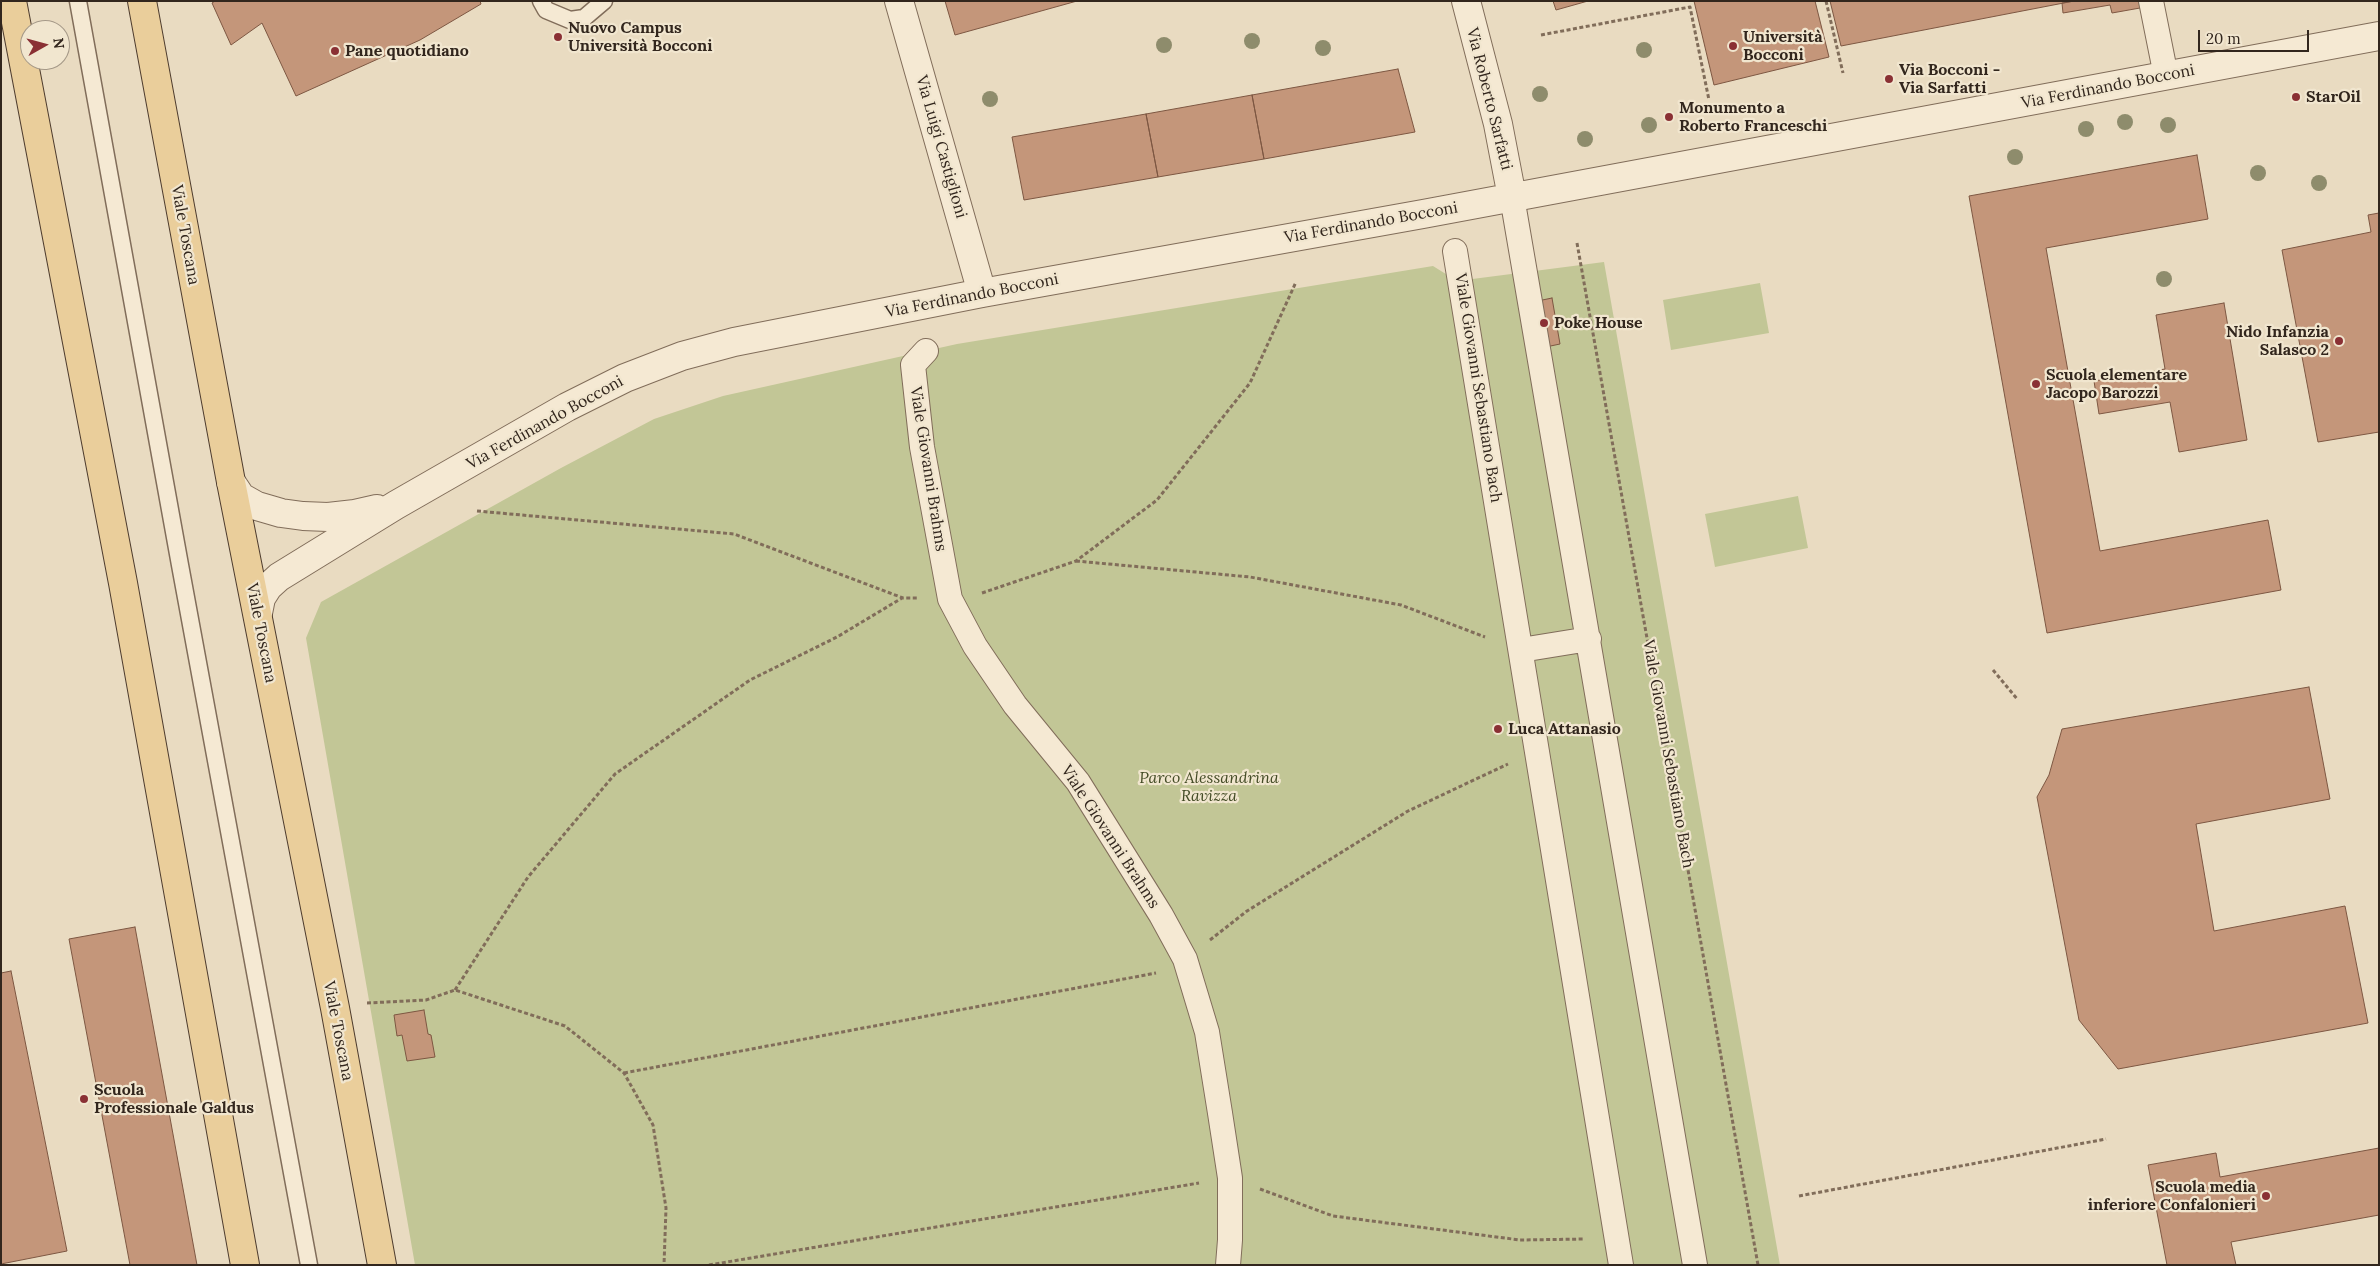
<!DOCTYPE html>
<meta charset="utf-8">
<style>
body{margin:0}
#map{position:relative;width:2380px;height:1266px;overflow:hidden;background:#e9dbc1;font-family:Lora,serif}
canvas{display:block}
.frame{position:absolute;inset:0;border:2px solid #32261d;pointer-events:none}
.north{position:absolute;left:20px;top:20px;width:50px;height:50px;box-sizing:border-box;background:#f1e6cf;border:1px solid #a59988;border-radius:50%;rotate:83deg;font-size:14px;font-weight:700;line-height:20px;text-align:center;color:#32261d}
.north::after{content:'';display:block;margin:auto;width:18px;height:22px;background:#8a3034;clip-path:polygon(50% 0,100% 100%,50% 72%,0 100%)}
.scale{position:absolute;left:2198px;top:30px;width:111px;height:22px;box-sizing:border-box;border:2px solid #32261d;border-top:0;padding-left:6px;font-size:15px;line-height:18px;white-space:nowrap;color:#32261d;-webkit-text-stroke:4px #f1e6cf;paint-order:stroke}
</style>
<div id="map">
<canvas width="2380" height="1266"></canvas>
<div class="frame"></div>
<div class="north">N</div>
<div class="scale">20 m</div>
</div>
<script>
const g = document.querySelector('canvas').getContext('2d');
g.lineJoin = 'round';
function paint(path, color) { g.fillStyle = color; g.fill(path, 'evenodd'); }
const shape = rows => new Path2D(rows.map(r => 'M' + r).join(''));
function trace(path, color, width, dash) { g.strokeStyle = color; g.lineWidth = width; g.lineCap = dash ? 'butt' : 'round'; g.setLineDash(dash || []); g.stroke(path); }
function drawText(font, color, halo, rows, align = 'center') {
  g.font = font + ' Lora,serif'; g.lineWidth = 4.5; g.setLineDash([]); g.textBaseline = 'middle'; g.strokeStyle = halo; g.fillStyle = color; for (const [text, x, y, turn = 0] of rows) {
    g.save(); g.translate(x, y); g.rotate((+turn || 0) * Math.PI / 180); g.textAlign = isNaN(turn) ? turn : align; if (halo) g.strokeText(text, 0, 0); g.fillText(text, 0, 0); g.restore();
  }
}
paint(shape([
 [1604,262,1780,1265,415,1265,306,638,321,602,561,468,654,419,723,396,957,344,1433,266,1457,281],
 [1760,283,1769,333,1671,350,1663,300],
 [1798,496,1808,548,1715,567,1705,514]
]), '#c2c696');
const building = shape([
 [215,1,480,1,481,4,420,40,296,96,262,23,231,45,212,3,215,1],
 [945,1,1077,1,955,35,945,1],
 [1553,1,1588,1,1556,10,1553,1],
 [1694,1,1815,1,1829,57,1714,85,1694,1],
 [1830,1,2074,1,1841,46,1830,1],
 [2074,1,2139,1,2140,8,2112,13,2110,5,2063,13,2062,3,2074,1],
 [1398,69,1415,132,1264,159,1252,95,1398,69],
 [1252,95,1264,159,1158,177,1146,114,1252,95],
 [1146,114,1158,177,1024,200,1012,137,1146,114],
 [2197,155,2208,219,2046,248,2100,551,2268,520,2281,590,2047,633,1969,196,2197,155],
 [2379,213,2379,432,2318,442,2282,250,2371,232,2368,215,2379,213],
 [1552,298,1560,344,1541,348,1533,302,1552,298],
 [2224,303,2247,440,2179,452,2170,402,2099,414,2094,381,2165,369,2156,315,2224,303],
 [2309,687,2330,799,2196,824,2214,931,2345,906,2368,1023,2118,1069,2079,1020,2037,797,2049,775,2062,729,2309,687],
 [135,927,197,1265,130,1265,69,939,135,927],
 [11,971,67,1251,1,1264,1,973,11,971],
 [424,1010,428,1034,431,1035,435,1057,407,1061,402,1035,397,1036,394,1015,424,1010],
 [2379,1148,2379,1215,2231,1242,2236,1265,2167,1265,2148,1165,2216,1153,2220,1177,2379,1148]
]);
paint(building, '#c4967a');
trace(building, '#7d5742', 1);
const service = shape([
 [78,1,180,565,309,1265],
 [541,1,546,10,570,20,584,18,604,1]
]);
const pedestrian = shape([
 [2151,1,2166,76],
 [1512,197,1695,1265],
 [1455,251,1621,1265],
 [926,351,913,365,922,447,950,599,975,646,1015,705,1078,782,1161,915,1185,959,1207,1032,1220,1113,1230,1178,1230,1240,1228,1265],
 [1521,650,1589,639]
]);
const minor = shape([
 [899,1,982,293],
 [1466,1,1498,124,1512,197],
 [231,482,241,497,257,506,281,513,303,516,328,517,355,514,377,509],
 [258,613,261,598,268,587,279,577,396,505,567,407,625,378,682,356,734,342,982,293,1423,214,2379,36]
]);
const primary = shape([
 [12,1,123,583,245,1265],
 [142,1,231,482,335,1008,382,1265]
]);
trace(service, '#816d5a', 19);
trace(pedestrian, '#816d5a', 26);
trace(minor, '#816d5a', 30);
trace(primary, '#4e3c2e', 30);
trace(shape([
 [1826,1,1843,73],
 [1541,35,1690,7,1709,100],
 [1577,243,1758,1265],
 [477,511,734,534,903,598,918,598],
 [1076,561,1250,577,1401,605,1485,637],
 [982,593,1076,561,1157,500,1250,383,1296,282],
 [1993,670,2018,700],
 [1210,940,1247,911,1408,811,1508,764],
 [455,990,528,877,615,774,750,680,837,637,902,598],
 [367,1003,426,1000,455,990,565,1026,624,1073,653,1125,666,1208,664,1265],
 [624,1073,1156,973],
 [1260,1189,1333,1216,1520,1240,1585,1239],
 [1799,1196,2106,1139],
 [709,1265,1199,1183]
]), '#816d5a', 3, [4, 2.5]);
trace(service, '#f5e9d3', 16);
trace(pedestrian, '#f5e9d3', 24);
trace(minor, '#f5e9d3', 28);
trace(primary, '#eace9b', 28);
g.fillStyle = '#8e8c6c';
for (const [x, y] of [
 [1252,41],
 [1164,45],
 [1323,48],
 [1644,50],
 [1540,94],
 [990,99],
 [2125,122],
 [1649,125],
 [2168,125],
 [2086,129],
 [1585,139],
 [2015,157],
 [2258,173],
 [2319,183],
 [2164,279]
]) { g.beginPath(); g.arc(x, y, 8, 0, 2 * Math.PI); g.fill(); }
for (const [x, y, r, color] of [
 [558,37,5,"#8a3034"],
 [1733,46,5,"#8a3034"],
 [335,51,5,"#8a3034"],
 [1889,79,5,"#8a3034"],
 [2296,97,5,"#8a3034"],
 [1669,117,5,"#8a3034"],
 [1544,323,5,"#8a3034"],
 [2339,341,5,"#8a3034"],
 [2036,384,5,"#8a3034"],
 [1498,729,5,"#8a3034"],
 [84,1099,5,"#8a3034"],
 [2266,1196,5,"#8a3034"]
]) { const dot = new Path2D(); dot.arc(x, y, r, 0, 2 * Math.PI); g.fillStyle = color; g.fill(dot); trace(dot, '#f1e6cf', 2); }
drawText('bold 16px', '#32261d', '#f1e6cf', [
 ["Nuovo Campus",568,28],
 ["Università Bocconi",568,46],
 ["Università",1743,37],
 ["Bocconi",1743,55],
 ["Pane quotidiano",345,51],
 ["Via Bocconi -",1899,70],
 ["Via Sarfatti",1899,88],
 ["StarOil",2306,97],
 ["Monumento a",1679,108],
 ["Roberto Franceschi",1679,126],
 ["Poke House",1554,323],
 ["Nido Infanzia",2329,332,"right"],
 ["Salasco 2",2329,350,"right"],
 ["Scuola elementare",2046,375],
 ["Jacopo Barozzi",2046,393],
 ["Luca Attanasio",1508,729],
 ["Scuola",94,1090],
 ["Professionale Galdus",94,1108],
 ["Scuola media",2256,1187,"right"],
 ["inferiore Confalonieri",2256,1205,"right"]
], 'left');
drawText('16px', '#32261d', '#f1e6cf', [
 ["Via Ferdinando Bocconi",2108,87,-11],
 ["Via Roberto Sarfatti",1489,99,76],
 ["Via Luigi Castiglioni",941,147,74],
 ["Via Ferdinando Bocconi",1371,223,-10],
 ["Viale Toscana",185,235,80],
 ["Via Ferdinando Bocconi",972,296,-11],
 ["Viale Giovanni Sebastiano Bach",1478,388,81],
 ["Via Ferdinando Bocconi",545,423,-29],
 ["Viale Giovanni Brahms",928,469,81],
 ["Viale Toscana",261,633,79],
 ["Viale Giovanni Sebastiano Bach",1668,754,80],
 ["Viale Giovanni Brahms",1110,837,57],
 ["Viale Toscana",338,1031,79]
]);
drawText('italic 16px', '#444c26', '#f1e6cf', [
 ["Parco Alessandrina",1209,778],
 ["Ravizza",1209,796]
]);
</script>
